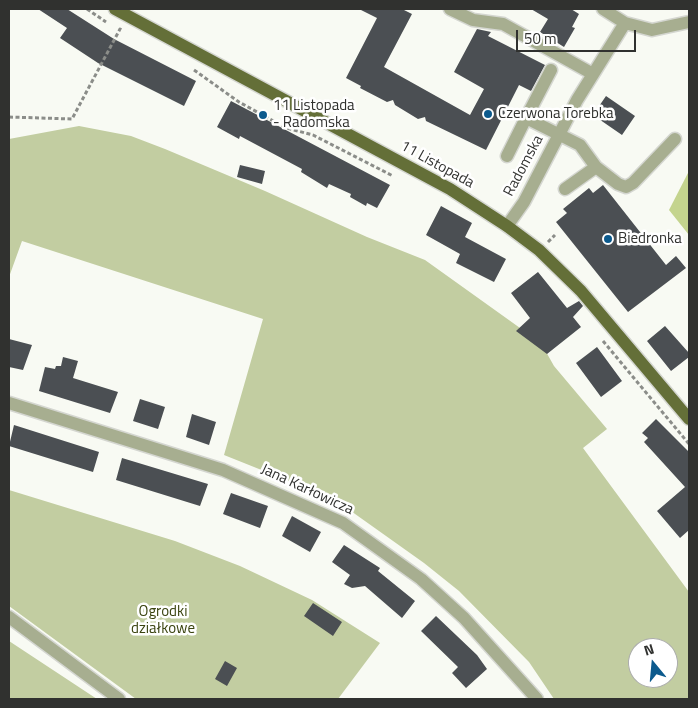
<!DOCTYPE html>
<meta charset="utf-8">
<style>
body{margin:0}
#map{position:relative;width:698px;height:708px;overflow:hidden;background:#f8faf3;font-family:"Titillium Web",sans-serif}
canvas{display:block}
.frame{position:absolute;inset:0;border:10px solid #30312f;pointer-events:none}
.north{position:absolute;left:628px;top:638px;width:50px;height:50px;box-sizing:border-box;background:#fff;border:1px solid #acadac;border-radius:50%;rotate:343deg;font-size:14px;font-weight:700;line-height:20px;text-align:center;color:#30312f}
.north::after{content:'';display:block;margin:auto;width:18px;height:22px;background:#0c5a8d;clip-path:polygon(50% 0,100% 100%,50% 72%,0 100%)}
.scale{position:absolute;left:516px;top:30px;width:120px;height:22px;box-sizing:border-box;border:2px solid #30312f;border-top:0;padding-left:6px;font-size:15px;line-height:18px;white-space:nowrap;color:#30312f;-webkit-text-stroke:4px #fff;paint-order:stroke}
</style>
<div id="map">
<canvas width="698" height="708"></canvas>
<div class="frame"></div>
<div class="north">N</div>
<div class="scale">50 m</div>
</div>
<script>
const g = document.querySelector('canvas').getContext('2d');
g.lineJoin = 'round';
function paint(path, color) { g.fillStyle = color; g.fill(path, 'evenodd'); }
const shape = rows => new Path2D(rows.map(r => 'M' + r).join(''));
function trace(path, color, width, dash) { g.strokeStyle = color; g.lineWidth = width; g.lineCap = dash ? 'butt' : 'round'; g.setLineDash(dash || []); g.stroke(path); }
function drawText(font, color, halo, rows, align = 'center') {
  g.font = font + ' "Titillium Web",sans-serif'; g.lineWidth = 5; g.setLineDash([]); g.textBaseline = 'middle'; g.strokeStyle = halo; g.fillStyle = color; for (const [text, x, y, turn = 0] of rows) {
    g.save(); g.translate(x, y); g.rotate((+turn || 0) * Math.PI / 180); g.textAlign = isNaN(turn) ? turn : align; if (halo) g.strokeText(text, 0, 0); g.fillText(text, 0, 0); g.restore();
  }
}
paint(shape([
 [79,126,131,136,165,149,265,191,367,237,425,260,541,343,554,366,607,429,583,448,689,592,689,699,554,699,529,662,459,591,424,563,334,499,224,455,263,319,22,241,9,277,9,139],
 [638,648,668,648,668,678,638,678],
 [9,490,175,541,240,566,312,600,380,643,338,699,136,699,9,606],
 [9,641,97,699,9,699]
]), '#c2cda1');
paint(shape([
 [689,171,689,235,669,210]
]), '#c4d48e');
paint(shape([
 [38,9,67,9,114,39,196,81,184,106,98,63,60,38,67,28],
 [359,9,402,9,412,14,384,67,470,115,484,89,454,72,477,29,491,32,488,36,545,65,531,91,519,85,486,150,426,121,425,117,418,119,395,105,393,100,387,102,360,88,361,86,346,78,377,18],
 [531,9,571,9,579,14,572,27,575,28,564,47,540,32,548,19],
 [606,96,635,116,622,135,593,115],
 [231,101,390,185,377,208,367,203,366,206,350,197,351,194,329,184,327,188,301,172,302,169,240,136,239,139,217,127],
 [240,165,265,171,262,184,237,177],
 [603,185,666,265,676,256,686,268,628,312,556,222,567,213,563,209,589,188,593,193],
 [441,206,472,223,465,237,506,259,494,282,456,263,460,254,426,235],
 [538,272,567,308,579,301,583,306,573,317,581,327,547,354,516,331,530,318,511,293],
 [665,326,689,353,689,357,671,371,647,341],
 [9,339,32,345,23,370,9,367],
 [597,347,622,381,601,397,576,363],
 [63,357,78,361,73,378,118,392,110,413,39,391,45,367,55,369,56,366,61,366],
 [140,399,165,407,158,429,133,421],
 [192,414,216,422,209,445,186,437],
 [656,419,689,452,689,530,680,538,657,511,685,487,644,442,648,438,642,433],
 [14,425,99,452,93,472,9,446],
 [122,458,208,484,200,506,116,480],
 [231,493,268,506,260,528,223,514],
 [292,516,321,532,310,552,282,536],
 [344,545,380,568,378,571,415,601,402,618,365,586,352,588,344,584,350,575,332,562],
 [313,603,342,622,333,636,304,616],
 [436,616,477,655,487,669,466,688,452,673,458,667,421,631],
 [225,661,237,668,227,686,215,679]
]), '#4b4f53');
const minor = shape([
 [450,9,473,20,503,24,593,74],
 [603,9,625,23],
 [551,70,526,118,580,145,596,167,565,189],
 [507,156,526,118],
 [596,167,618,184,626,187,633,183,675,139],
 [507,226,524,202,577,100,625,23,652,30,689,22],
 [9,403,223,470,343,523,421,579,464,618,537,699],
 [9,617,119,699]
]);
const major = shape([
 [115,9,450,189,507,226,539,250,581,291,689,419]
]);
trace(minor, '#d4d6d0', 15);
trace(major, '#d4d6d0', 15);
trace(shape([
 [87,9,106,22],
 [194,70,239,102,286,128,313,135,393,176],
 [9,117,72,119,120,29,123,31],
 [548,242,555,235],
 [603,341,689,444]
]), '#8b8d89', 3, [4, 2.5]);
trace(minor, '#a7ae90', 12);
trace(major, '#646f38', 12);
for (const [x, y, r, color] of [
 [488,114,5,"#0c5a8d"],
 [263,115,5,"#0c5a8d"],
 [608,239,5,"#0c5a8d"]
]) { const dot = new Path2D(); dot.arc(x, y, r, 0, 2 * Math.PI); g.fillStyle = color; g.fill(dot); trace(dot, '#fff', 2); }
drawText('15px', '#30312f', '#fff', [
 ["11 Listopada",273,106],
 ["- Radomska",273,123],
 ["Czerwona Torebka",498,114],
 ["Biedronka",618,239]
], 'left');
drawText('15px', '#30312f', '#fff', [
 ["11 Listopada",437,165,29],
 ["Radomska",524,166,-62],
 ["Jana Karłowicza",307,490,25]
]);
drawText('15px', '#3a430f', '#fff', [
 ["Ogrodki",163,612],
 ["działkowe",163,629]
]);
</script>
